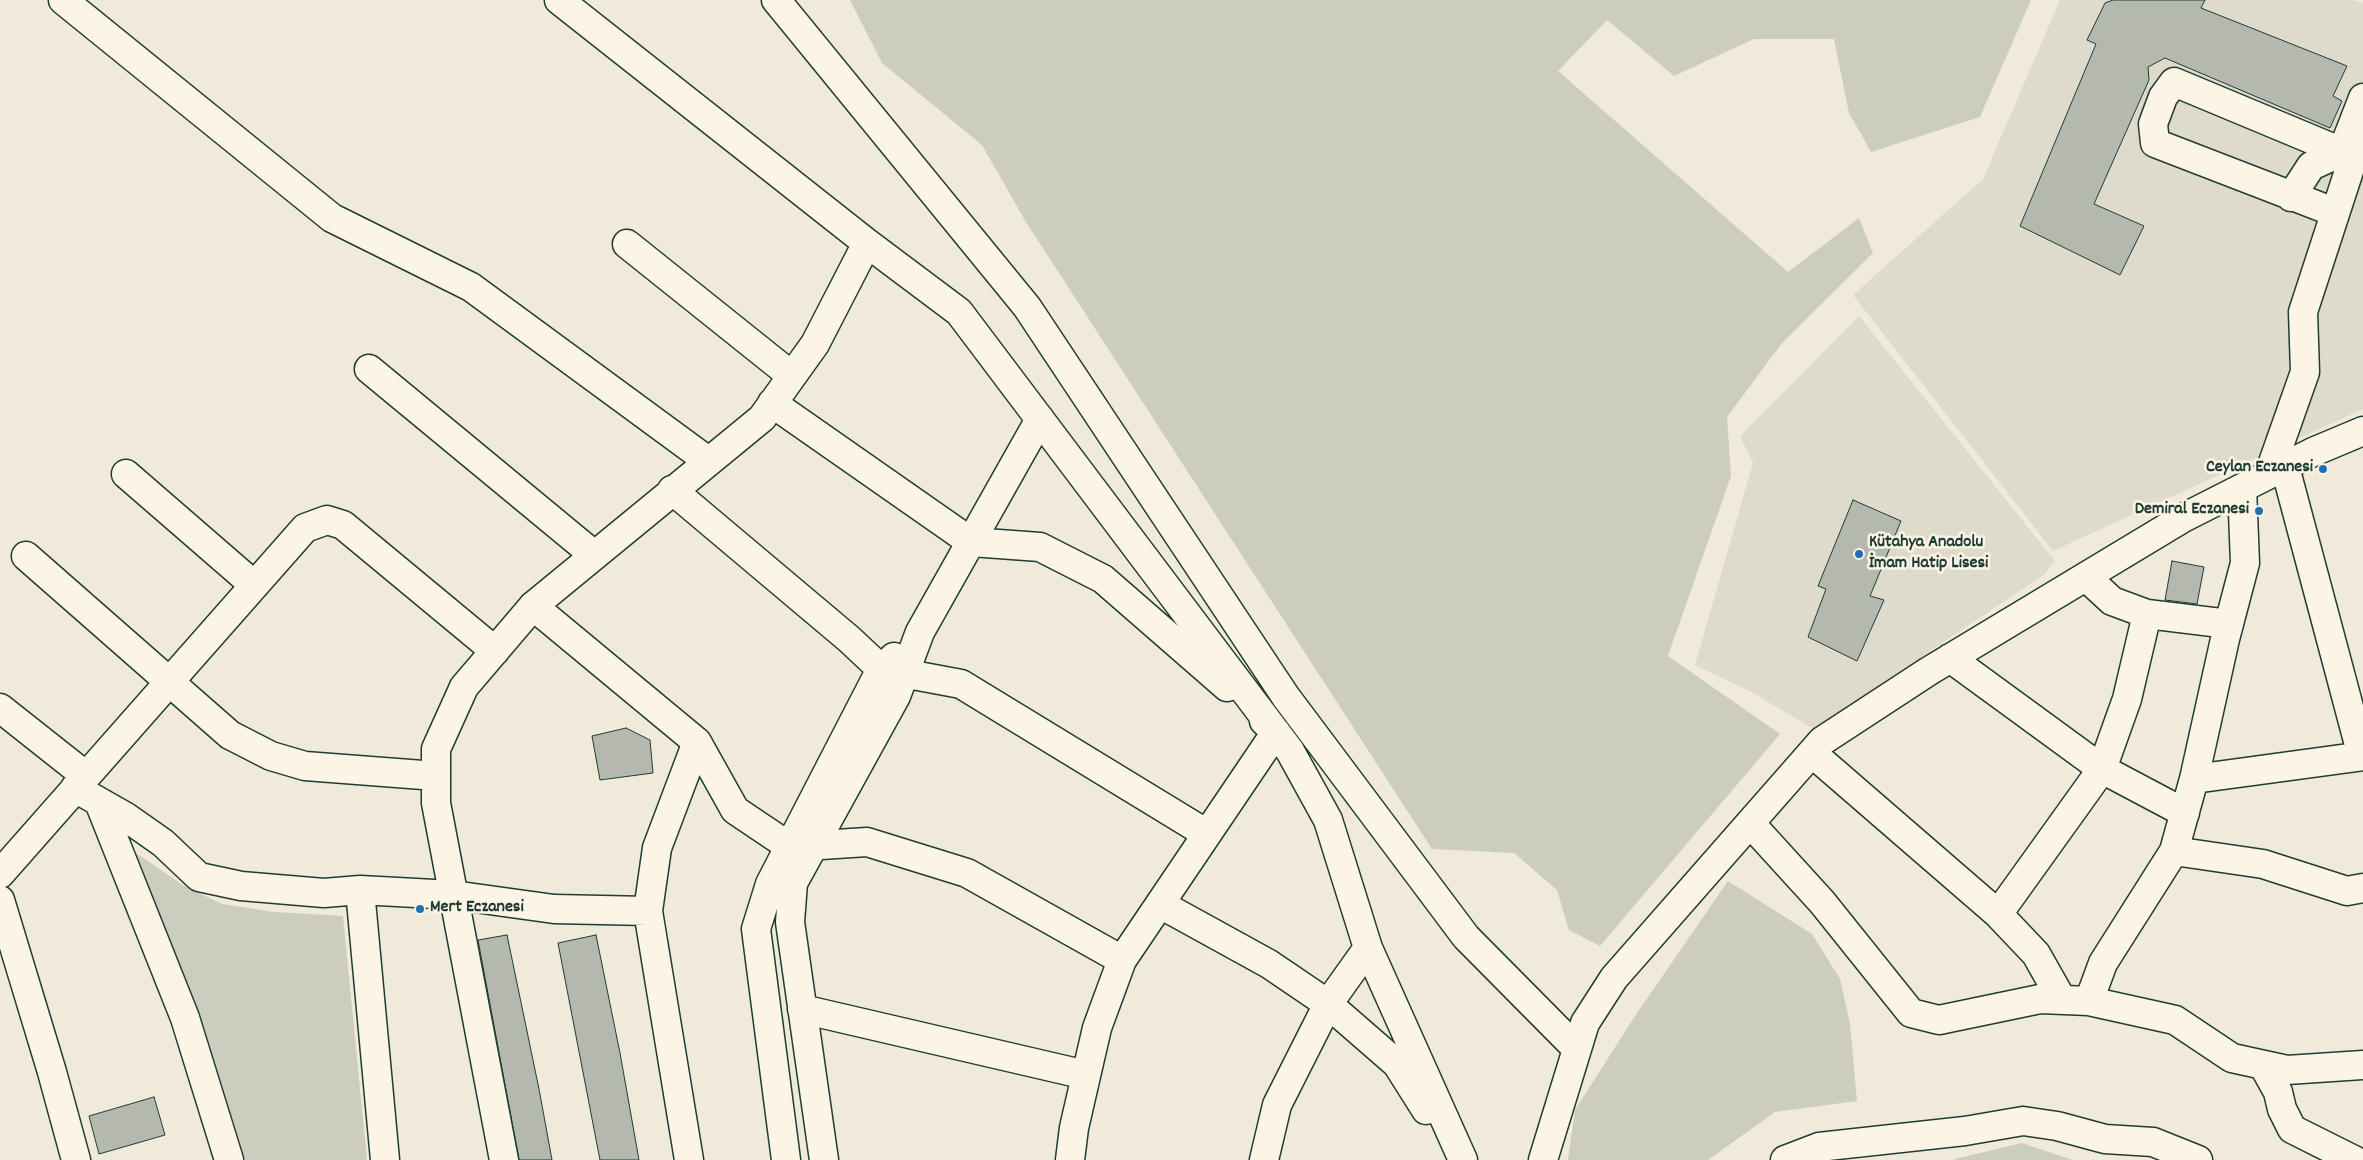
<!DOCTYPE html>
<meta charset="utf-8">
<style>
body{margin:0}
canvas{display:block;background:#efeada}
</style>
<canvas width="2363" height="1160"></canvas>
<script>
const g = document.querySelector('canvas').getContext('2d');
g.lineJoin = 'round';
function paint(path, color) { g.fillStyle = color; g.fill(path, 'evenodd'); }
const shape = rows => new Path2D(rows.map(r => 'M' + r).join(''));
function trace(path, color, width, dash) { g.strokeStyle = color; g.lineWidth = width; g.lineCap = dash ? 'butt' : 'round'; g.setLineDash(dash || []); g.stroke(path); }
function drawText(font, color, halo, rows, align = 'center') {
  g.font = font + ' Dekko,sans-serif'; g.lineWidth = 5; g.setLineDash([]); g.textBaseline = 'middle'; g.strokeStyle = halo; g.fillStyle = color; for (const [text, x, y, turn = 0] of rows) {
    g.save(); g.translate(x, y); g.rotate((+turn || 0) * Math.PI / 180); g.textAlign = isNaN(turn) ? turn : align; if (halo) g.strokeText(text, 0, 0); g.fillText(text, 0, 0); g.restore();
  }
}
paint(shape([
 [2060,0,2353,0,2363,3,2363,409,2053,551,1853,295,1983,179],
 [1859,316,2055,561,2045,574,1814,729,1751,692,1695,665,1753,463,1740,436]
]), '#dedbcc');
paint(shape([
 [850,0,2031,0,1980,117,1871,152,1849,113,1834,39,1754,39,1674,76,1607,20,1558,71,1788,272,1859,218,1873,253,1782,343,1727,417,1731,476,1668,656,1780,734,1600,946,1569,930,1557,890,1514,853,1432,849,1026,222,982,145,882,63],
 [133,851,186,887,222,904,274,912,343,916,367,1160,245,1160,200,1017],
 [1728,881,1812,934,1840,979,1850,1024,1857,1101,1775,1112,1708,1160,1568,1160,1575,1110,1635,1016],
 [2022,1143,2073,1160,1953,1160,1959,1158]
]), '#cccdbf');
const building = shape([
 [2113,0,2205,0,2201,8,2347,66,2333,96,2342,101,2330,128,2165,58,2148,67,2149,80,2094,204,2144,226,2120,275,2020,226,2096,44,2087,40,2105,3,2113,0],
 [1853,500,1901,521,1870,596,1884,600,1857,661,1808,637,1826,589,1818,586,1853,500],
 [2172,561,2204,567,2197,604,2165,600,2172,561],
 [626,728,650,740,653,773,600,780,592,736,626,728],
 [507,935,539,1089,552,1160,519,1160,478,940,507,935],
 [596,935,620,1053,639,1160,600,1160,558,943,596,935],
 [154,1097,165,1135,99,1154,89,1116,154,1097]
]);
paint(building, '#b5b9ad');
trace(building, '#1f3d34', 1);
const minor = shape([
 [63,0,332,218,471,287,708,461],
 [559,0,867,243,959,312,1290,751,1328,820,1368,948,1463,1160],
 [776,0,1027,307,1286,697,1466,937,1577,1049],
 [2291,197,2311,166,2342,152,2352,156],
 [2334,212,2155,143,2153,124,2163,97,2174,82,2342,152,2363,98],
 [627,244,792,376],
 [369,369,594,555],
 [772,403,971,542,1040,547,1103,579,1227,687],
 [2285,467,2362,756],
 [126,474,254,585],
 [2269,474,2305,372,2303,312,2361,134],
 [672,490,849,639,881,669,961,684,1207,834],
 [26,556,230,735,271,756,305,766,436,776],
 [2086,577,2112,601,2147,614,2229,624],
 [533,606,697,742,735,810,790,847,867,842,967,873,1122,960],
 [1950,658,2102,769,2185,813],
 [0,708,86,776],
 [1812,753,1998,914,2036,954,2062,1000],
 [2194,779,2363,756],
 [75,788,126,817,163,843,199,877,241,886,324,893,360,890,453,895,554,909,648,911],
 [99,802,185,1018,229,1160],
 [1750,823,1822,902,1911,1013,1939,1020,2040,999,2089,1001,2175,1020,2232,1058,2287,1070,2363,1065],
 [2174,851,2263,864,2347,891,2363,888],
 [0,874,305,528,327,520,343,525,495,651],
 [360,890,385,1160],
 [0,900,52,1072,76,1160],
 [1160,904,1269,964,1328,1004,1397,1064,1426,1110],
 [1998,914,2102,769,2127,699,2147,614],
 [2089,1001,2103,963,2174,851,2194,779,2225,639,2245,563,2242,488],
 [802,1009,1086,1075],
 [2263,1065,2278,1092,2282,1109,2292,1129,2354,1160],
 [504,1160,436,803,436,749,464,687,533,606,762,418,815,344,867,243],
 [689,1160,648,911,657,848,697,742],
 [786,1160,756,929,770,884,881,669,894,657],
 [824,1160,790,922,793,883,896,696,920,632,1040,419],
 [1070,1160,1074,1128,1097,1028,1122,960,1276,732,1264,721],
 [1264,1160,1277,1105,1328,1004,1368,948],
 [1543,1160,1585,1023,1614,978,1822,741,1929,671,2183,518,2313,452,2363,431],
 [1785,1160,1819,1147,1965,1131,2023,1121,2057,1126,2105,1139,2153,1142,2198,1160]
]);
trace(minor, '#1f3d34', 31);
trace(minor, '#fcf5e5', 28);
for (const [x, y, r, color] of [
 [2323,469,5,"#1f6fb2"],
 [2259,511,5,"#1f6fb2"],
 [1859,554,5,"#1f6fb2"],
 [420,909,5,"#1f6fb2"]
]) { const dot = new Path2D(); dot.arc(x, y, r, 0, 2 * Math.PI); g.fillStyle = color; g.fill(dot); trace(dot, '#fcf5e5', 2); }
drawText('bold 18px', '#1f3d34', '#fcf5e5', [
 ["Ceylan Eczanesi",2313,469],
 ["Demiral Eczanesi",2249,511],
 ["Kütahya Anadolu",1869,544,"left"],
 ["İmam Hatip Lisesi",1869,565,"left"],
 ["Mert Eczanesi",430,909,"left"]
], 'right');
</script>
